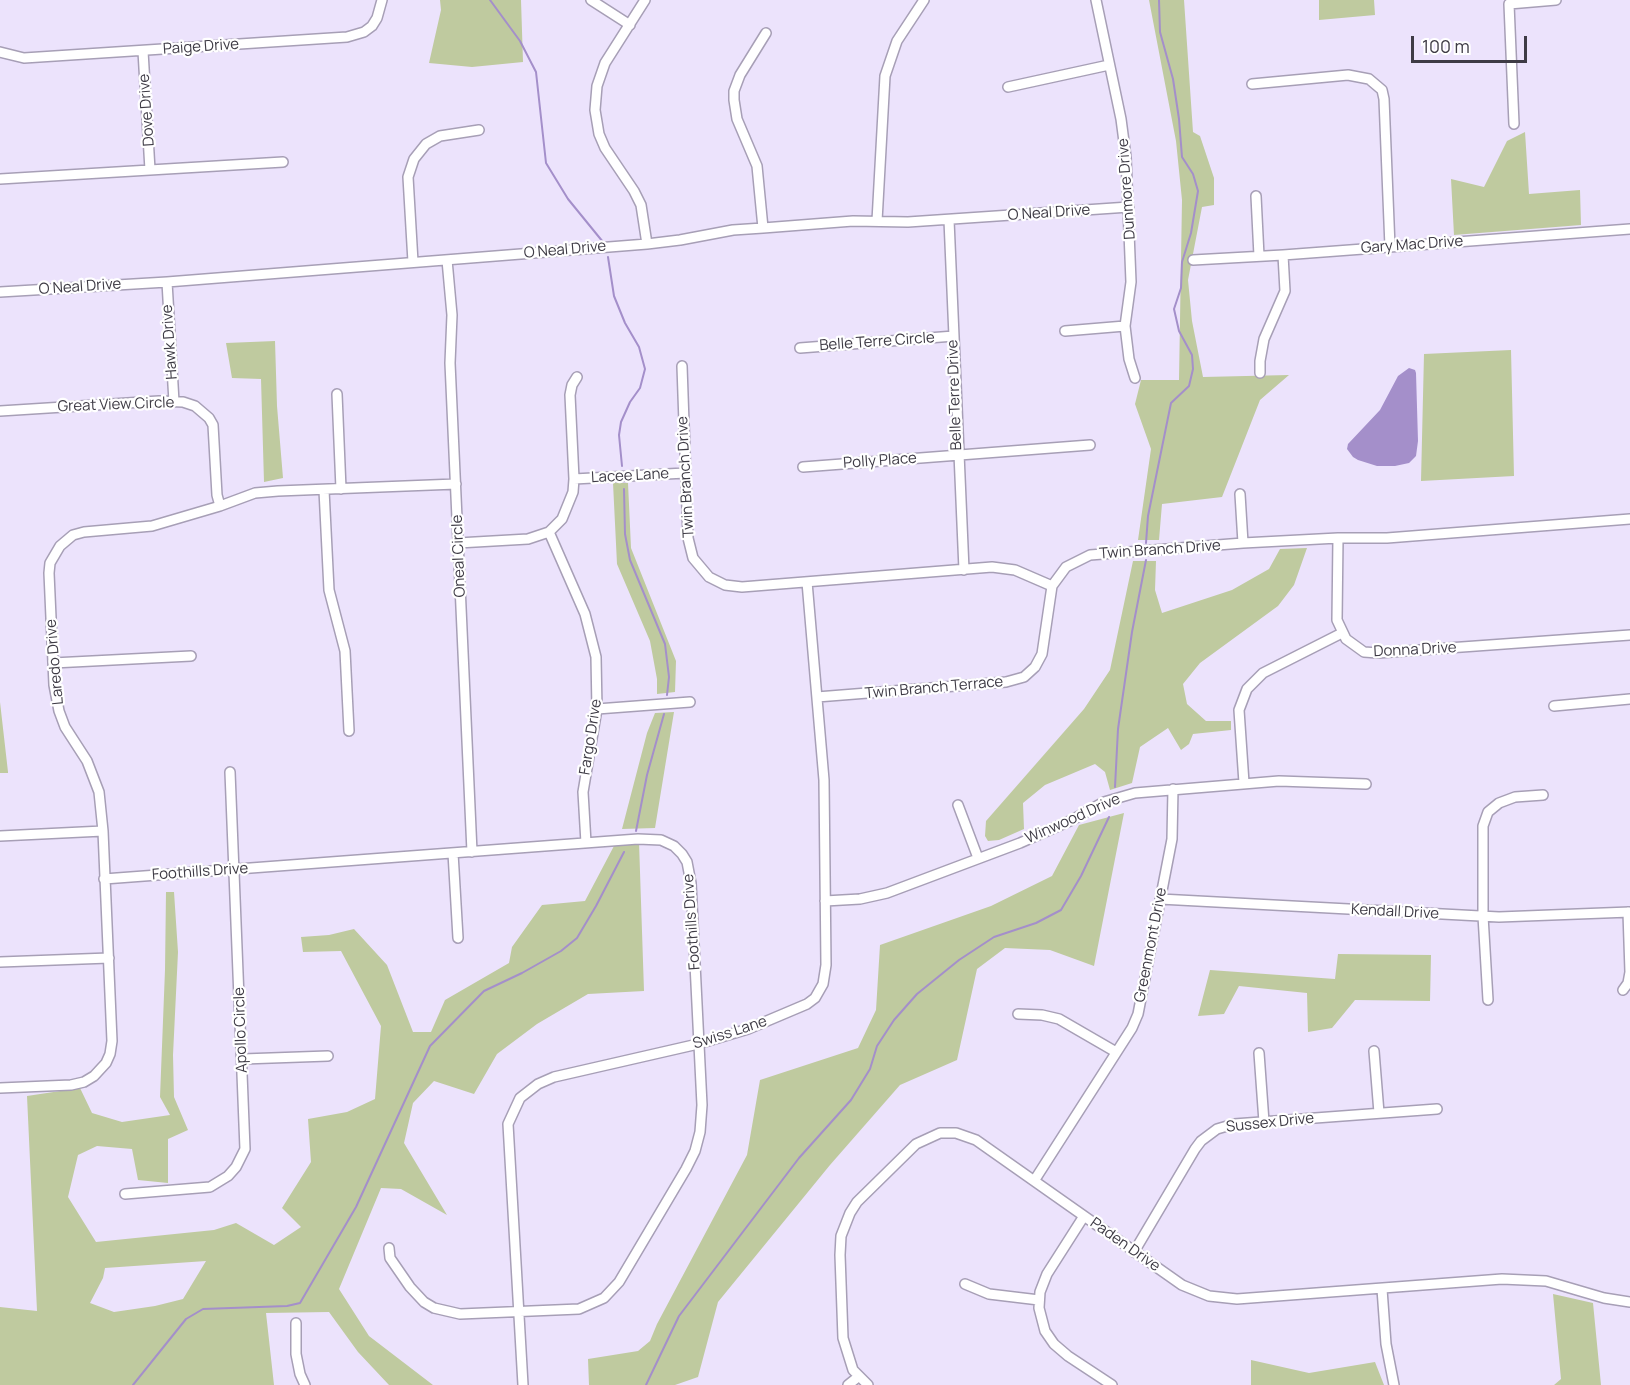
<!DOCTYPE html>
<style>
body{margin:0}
#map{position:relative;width:1630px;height:1385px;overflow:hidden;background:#ece3fc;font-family:Manrope,sans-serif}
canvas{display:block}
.scale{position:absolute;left:1411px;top:36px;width:116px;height:27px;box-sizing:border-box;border:3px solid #3e3b45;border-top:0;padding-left:8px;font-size:18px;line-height:21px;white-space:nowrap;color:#3e3b45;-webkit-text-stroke:4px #fff;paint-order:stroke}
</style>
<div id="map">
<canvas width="1630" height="1385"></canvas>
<div class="scale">100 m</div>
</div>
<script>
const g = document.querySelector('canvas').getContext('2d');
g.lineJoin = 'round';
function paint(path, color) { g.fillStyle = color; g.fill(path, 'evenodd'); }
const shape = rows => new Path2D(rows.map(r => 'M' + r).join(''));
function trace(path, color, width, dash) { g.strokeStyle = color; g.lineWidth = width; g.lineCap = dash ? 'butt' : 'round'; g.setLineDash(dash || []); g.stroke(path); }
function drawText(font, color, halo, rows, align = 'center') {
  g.font = font + ' Manrope,sans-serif'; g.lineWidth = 4.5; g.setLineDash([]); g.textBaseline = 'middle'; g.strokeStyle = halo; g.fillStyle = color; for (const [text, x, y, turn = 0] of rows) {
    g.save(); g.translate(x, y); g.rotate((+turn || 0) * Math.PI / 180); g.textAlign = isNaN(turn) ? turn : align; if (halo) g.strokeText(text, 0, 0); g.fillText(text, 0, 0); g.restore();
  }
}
paint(shape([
 [440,0,521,0,523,62,472,67,429,63,441,10],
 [1149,0,1184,0,1193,132,1200,136,1214,178,1214,205,1202,207,1188,280,1192,321,1203,377,1289,375,1260,400,1222,497,1162,504,1159,540,1138,540,1151,449,1135,404,1141,380,1179,380,1182,200,1176,141],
 [1319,0,1374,0,1375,15,1319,20],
 [1525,132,1529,194,1580,190,1581,225,1454,235,1451,179,1484,187,1507,141],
 [275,341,277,406,283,478,264,482,261,379,232,378,226,343],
 [1511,350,1514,476,1421,481,1424,354],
 [613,483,628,483,631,548,676,661,675,692,657,694,657,679,650,641,617,564],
 [1307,548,1294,585,1278,606,1200,663,1183,684,1187,704,1206,721,1231,721,1231,730,1193,734,1189,744,1181,750,1168,728,1140,747,1132,783,1110,790,1105,772,1095,764,1045,785,1023,803,1024,829,999,840,988,841,985,836,986,821,1084,709,1110,670,1133,561,1156,561,1155,590,1162,613,1232,590,1269,569,1280,549],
 [0,702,8,772,8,773,0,773],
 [674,712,655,828,622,829,647,733,655,713],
 [1124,813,1094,966,1050,950,1005,948,977,969,957,1060,900,1085,830,1165,718,1302,698,1377,675,1385,589,1385,588,1359,638,1351,650,1341,657,1324,747,1155,760,1080,858,1048,876,1010,880,945,991,906,1052,876,1079,825],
 [639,842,644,991,588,994,537,1024,497,1054,474,1094,434,1081,413,1103,404,1143,447,1215,401,1189,381,1188,339,1289,369,1336,433,1385,389,1385,358,1352,329,1312,266,1313,274,1385,0,1385,0,1307,37,1311,27,1096,80,1088,92,1113,122,1122,170,1115,160,1097,165,970,166,892,174,892,178,952,173,1055,174,1097,188,1130,168,1139,168,1183,138,1180,132,1149,97,1146,78,1155,68,1197,96,1242,214,1230,236,1223,274,1245,301,1227,282,1208,311,1162,308,1119,347,1112,375,1099,381,1026,341,951,303,952,301,937,329,935,354,929,387,965,413,1032,431,1032,445,1000,509,963,512,947,542,905,585,901,614,846],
 [206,1261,183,1299,155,1306,114,1312,90,1303,103,1278,105,1268],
 [1338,954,1431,955,1430,1001,1355,1000,1332,1028,1308,1032,1307,993,1239,986,1224,1014,1198,1016,1210,970,1335,979],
 [1553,1294,1593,1303,1601,1385,1554,1385,1561,1379],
 [1251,1360,1309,1373,1375,1362,1384,1385,1251,1385]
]), '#bfca9f');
paint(shape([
 [1409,368,1415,370,1416,373,1418,441,1416,456,1409,463,1395,466,1377,466,1358,460,1353,457,1347,449,1348,444,1380,410,1398,376]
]), '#a48fca');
trace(shape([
 [490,0,520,41,536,72,546,163,568,199,603,242],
 [608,257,614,296,625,323,639,347,645,369,640,388,630,402,621,422,619,435,622,466],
 [624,489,625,534,630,560,665,644,669,677,667,695],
 [1146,543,1148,516,1171,403,1189,386,1193,369,1192,355,1179,331,1174,309,1181,288,1182,262,1191,233,1198,191,1193,174,1182,157,1179,119,1173,79,1160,32,1159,0],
 [1115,787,1118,729,1132,632,1146,560],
 [636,831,647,775,664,714],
 [133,1385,186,1319,203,1309,287,1306,300,1303,356,1207,430,1046,484,991,522,973,561,951,577,938,596,906,624,852],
 [646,1385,679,1316,799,1158,851,1100,870,1069,877,1046,894,1020,917,994,959,960,994,937,1036,923,1061,910,1081,876,1109,817]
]), '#a48fca', 2);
const minor = shape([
 [591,0,630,25],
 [645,0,605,63,597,86,595,110,599,134,605,148,634,191,641,205,647,244],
 [1096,0,1121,119,1126,157,1131,282,1125,326,1129,359,1135,378],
 [143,51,150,170],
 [0,52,24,58,347,37,364,32,372,26,377,18,382,0],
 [1252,84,1348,75,1369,79,1382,90,1384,99,1390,247],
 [1008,87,1109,65],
 [1514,124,1509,4,1556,0],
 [0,179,283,162],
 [1256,196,1259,256],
 [949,220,964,570],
 [877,221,885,76,897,41,924,0],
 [763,228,757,166,737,119,734,100,734,91,740,75,766,33],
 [447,260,452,315,450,363,472,852],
 [1193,260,1283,255,1630,229],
 [413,262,408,177,414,159,426,144,440,136,479,130],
 [167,282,174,402],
 [0,292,167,282,647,244,680,240,733,230,763,228,853,221,908,222,1129,207],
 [1065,331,1125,326],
 [800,348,954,336],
 [682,366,688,538,693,558,709,577,725,585,742,587,992,567,1015,570,1052,586],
 [1260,373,1260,361,1264,339,1285,291,1283,255],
 [337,394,341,489],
 [0,411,159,401,183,402,195,406,209,418,213,425,217,495,220,506],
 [803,467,1090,445],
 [574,479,685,473],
 [324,490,329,590,345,651,349,731],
 [1240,494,1243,543],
 [549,532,585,614,596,657,597,709,583,792,586,843],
 [1338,538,1337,620,1346,639,1364,652,1378,653,1630,635],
 [458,543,528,539,549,532,562,519,573,492,574,479,570,395,572,385,577,377],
 [53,663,191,656],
 [817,697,1006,682,1024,677,1035,667,1042,654,1052,586,1066,567,1090,555,1243,543,1338,538,1387,538,1630,519],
 [1554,706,1630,699],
 [597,709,690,702],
 [1244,783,1239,710,1247,689,1263,673,1342,633],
 [958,805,978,858],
 [0,836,103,831],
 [453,853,458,938],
 [104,879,638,839,661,840,674,846,682,854,687,862,691,883,702,1105,700,1132,695,1151,686,1169,619,1282,604,1298,579,1309,460,1314,434,1308,424,1302,410,1287,390,1258,389,1248],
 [1160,899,1499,917,1630,912],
 [825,901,860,899,887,893,1020,843,1072,820,1104,802,1135,793,1279,781,1366,784],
 [0,962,109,958],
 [1623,990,1628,983,1630,972,1628,912],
 [1488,1000,1483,916,1483,826,1488,812,1499,803,1515,797,1543,795],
 [1018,1014,1042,1015,1059,1019,1116,1052],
 [1374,1051,1379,1113],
 [1259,1053,1264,1122],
 [243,1059,328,1056],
 [0,1088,71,1085,84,1082,94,1076,106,1063,110,1054,112,1041,103,831,99,792,87,761,65,727,59,711,54,685,49,573,50,563,60,546,73,535,84,532,152,526,220,506,255,493,278,491,456,484],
 [1034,1181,1132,1028,1138,1014,1172,839,1173,789],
 [125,1194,210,1187,228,1176,236,1167,245,1149,230,772],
 [1084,1216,1047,1274,1040,1292,1039,1308,1045,1331,1054,1344,1068,1356,1112,1385],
 [1134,1252,1195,1149,1201,1141,1217,1129,1234,1124,1437,1109],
 [965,1284,989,1294,1039,1300],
 [1382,1289,1386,1344,1394,1385],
 [296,1323,296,1354,300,1374,305,1385],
 [523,1385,508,1124,520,1098,538,1084,554,1077,698,1044,748,1029,807,1004,815,998,823,984,826,965,824,780,807,582],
 [848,1385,858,1377],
 [868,1385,853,1370,843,1338,840,1255,841,1236,850,1213,857,1202,916,1144,940,1133,956,1133,976,1140,1182,1285,1209,1296,1237,1299,1502,1279,1546,1281,1604,1298,1630,1302]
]);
trace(minor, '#a79fb6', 12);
trace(minor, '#fff', 9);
drawText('15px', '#3e3b45', '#fff', [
 ["Paige Drive",201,47,-4],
 ["Dove Drive",147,110,-94],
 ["Dunmore Drive",1127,189,-94],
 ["O Neal Drive",1049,213,-4],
 ["Gary Mac Drive",1412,245,-4],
 ["O Neal Drive",565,250,-5],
 ["O Neal Drive",80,287,-4],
 ["Hawk Drive",170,342,-94],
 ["Belle Terre Circle",877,342,-4],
 ["Belle Terre Drive",955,395,-92],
 ["Great View Circle",116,405,-2],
 ["Polly Place",880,461,-4],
 ["Lacee Lane",630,476,-3],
 ["Twin Branch Drive",686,477,-93],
 ["Twin Branch Drive",1160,550,-4],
 ["Oneal Circle",459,556,-92],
 ["Donna Drive",1415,650,-3],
 ["Laredo Drive",55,662,-95],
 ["Twin Branch Terrace",934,688,-5],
 ["Fargo Drive",591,737,-81],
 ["Winwood Drive",1073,819,-24],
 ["Foothills Drive",200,872,-4],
 ["Kendall Drive",1395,912,3],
 ["Foothills Drive",692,922,-94],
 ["Greenmont Drive",1151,945,-79],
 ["Apollo Circle",241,1030,-92],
 ["Swiss Lane",730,1033,-18],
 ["Sussex Drive",1270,1123,-6],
 ["Paden Drive",1125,1245,35]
]);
</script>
